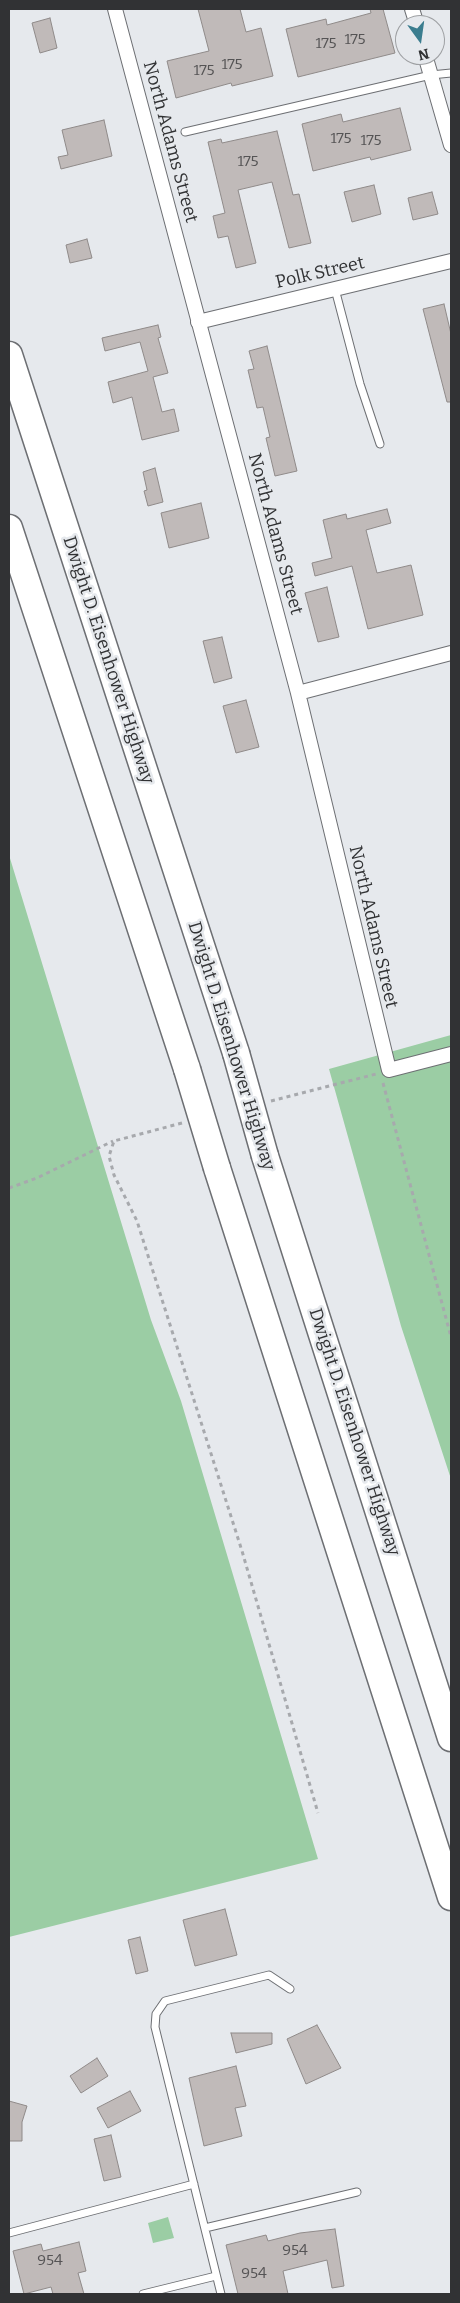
<!DOCTYPE html>
<style>
body{margin:0}
#map{position:relative;width:460px;height:2303px;overflow:hidden;background:#e6e9ed;font-family:Bitter,serif}
canvas{display:block}
.frame{position:absolute;inset:0;border:10px solid #313234;pointer-events:none}
.north{position:absolute;left:395px;top:15px;width:50px;height:50px;box-sizing:border-box;background:#e6e9ed;border:1px solid #9ea0a3;border-radius:50%;rotate:166deg;font-size:14px;font-weight:700;line-height:20px;text-align:center;color:#313234}
.north::after{content:'';display:block;margin:auto;width:18px;height:22px;background:#3b7d8f;clip-path:polygon(50% 0,100% 100%,50% 72%,0 100%)}
</style>
<div id="map">
<canvas width="460" height="2303"></canvas>
<div class="frame"></div>
<div class="north">N</div>
</div>
<script>
const g = document.querySelector('canvas').getContext('2d');
g.lineJoin = 'round';
function paint(path, color) { g.fillStyle = color; g.fill(path, 'evenodd'); }
const shape = rows => new Path2D(rows.map(r => 'M' + r).join(''));
function trace(path, color, width, dash) { g.strokeStyle = color; g.lineWidth = width; g.lineCap = dash ? 'butt' : 'round'; g.setLineDash(dash || []); g.stroke(path); }
function drawText(font, color, halo, rows, align = 'center') {
  g.font = font + ' Bitter,serif'; g.lineWidth = 5; g.setLineDash([]); g.textBaseline = 'middle'; g.strokeStyle = halo; g.fillStyle = color; for (const [text, x, y, turn = 0] of rows) {
    g.save(); g.translate(x, y); g.rotate((+turn || 0) * Math.PI / 180); g.textAlign = isNaN(turn) ? turn : align; if (halo) g.strokeText(text, 0, 0); g.fillText(text, 0, 0); g.restore();
  }
}
paint(shape([
 [9,855,151,1320,181,1401,318,1859,9,1937],
 [451,1035,451,1479,401,1326,329,1069],
 [168,2217,174,2238,153,2243,148,2223]
]), '#9bcda4');
const building = shape([
 [198,9,240,9,246,32,261,28,273,76,232,86,231,83,176,98,167,61,209,51,198,9],
 [370,9,383,9,395,53,298,77,286,29,326,19,327,25,371,13,370,9],
 [50,18,57,48,40,53,32,23,50,18],
 [400,108,411,150,371,160,370,157,313,171,302,124,341,114,343,122,400,108],
 [104,120,112,156,61,169,58,157,68,155,62,130,104,120],
 [277,131,293,195,299,194,311,243,289,248,272,182,238,190,256,263,236,268,228,236,218,238,213,216,225,213,208,142,221,139,222,143,277,131],
 [374,185,381,214,352,222,344,192,374,185],
 [432,192,438,214,413,220,408,198,432,192],
 [87,239,92,258,70,263,66,245,87,239],
 [444,304,451,334,451,402,447,402,423,309,444,304],
 [158,325,161,337,158,338,168,373,153,377,162,412,174,409,179,431,142,440,132,397,113,403,108,382,148,371,140,342,105,351,102,338,158,325],
 [267,346,297,471,275,476,266,438,270,437,263,407,257,408,248,370,254,369,249,351,267,346],
 [155,468,163,502,148,506,144,491,147,490,143,472,155,468],
 [201,503,209,538,169,548,161,513,201,503],
 [387,509,391,523,366,530,377,573,411,565,423,615,368,629,352,566,315,576,312,563,332,558,323,520,346,514,347,519,387,509],
 [327,587,339,637,318,642,305,593,327,587],
 [222,637,232,678,214,683,203,641,222,637],
 [246,700,259,747,236,753,223,706,246,700],
 [225,1909,237,1955,195,1966,183,1920,225,1909],
 [140,1937,148,1971,136,1974,128,1940,140,1937],
 [317,2025,341,2068,306,2084,287,2039,317,2025],
 [231,2033,272,2033,272,2044,236,2053,231,2033],
 [97,2058,108,2076,81,2093,70,2076,97,2058],
 [236,2066,246,2106,235,2108,242,2136,204,2146,189,2078,236,2066],
 [130,2091,141,2111,108,2128,97,2108,130,2091],
 [9,2101,27,2106,22,2122,22,2141,9,2141,9,2101],
 [111,2135,121,2177,104,2181,94,2139,111,2135],
 [335,2229,344,2286,332,2288,327,2260,283,2271,288,2294,238,2294,226,2245,266,2235,268,2241,300,2233,335,2229],
 [79,2242,86,2271,78,2273,84,2294,53,2294,51,2287,24,2294,13,2251,41,2244,43,2251,79,2242]
]);
paint(building, '#c0bab9');
trace(building, '#8f8a89', 1);
const lane = shape([
 [185,132,431,75,451,73],
 [335,289,360,384,380,444],
 [205,2228,357,2192],
 [9,2233,194,2184],
 [143,2294,216,2276],
 [221,2294,155,2027,156,2014,165,2001,269,1975,290,1989]
]);
const street = shape([
 [115,9,298,693,389,1070,451,1054],
 [412,9,417,25],
 [425,55,451,145],
 [198,322,451,261],
 [298,693,451,653]
]);
const highway = shape([
 [9,355,236,1053],
 [9,528,187,1069],
 [265,1156,451,1738],
 [217,1168,451,1897]
]);
trace(lane, '#6d6f73', 9);
trace(street, '#6d6f73', 16);
trace(highway, '#6d6f73', 29);
trace(shape([
 [383,1083,451,1337],
 [271,1101,376,1074],
 [182,1123,114,1141,109,1156,114,1175,137,1221,242,1551,318,1813],
 [9,1188,37,1178,113,1141]
]), '#a7a9ad', 3, [4, 4]);
trace(lane, '#fff', 7);
trace(street, '#fff', 14);
trace(highway, '#fff', 26);
const highwayBridge = shape([
 [236,1053,265,1156],
 [187,1069,217,1168]
]);
trace(highwayBridge, '#6d6f73', 29, []);
trace(highwayBridge, '#fff', 26);
drawText('15px', '#555455', null, [
 ["175",355,40],
 ["175",326,44],
 ["175",232,65],
 ["175",204,71],
 ["175",341,139],
 ["175",371,141],
 ["175",248,162],
 ["954",295,2251],
 ["954",50,2261],
 ["954",254,2274]
]);
drawText('18px', '#313234', '#e6e9ed', [
 ["North Adams Street",170,142,75],
 ["Polk Street",320,273,-13],
 ["North Adams Street",275,534,75],
 ["Dwight D. Eisenhower Highway",108,660,72],
 ["North Adams Street",373,927,77],
 ["Dwight D. Eisenhower Highway",231,1046,73],
 ["Dwight D. Eisenhower Highway",354,1432,72]
]);
</script>
